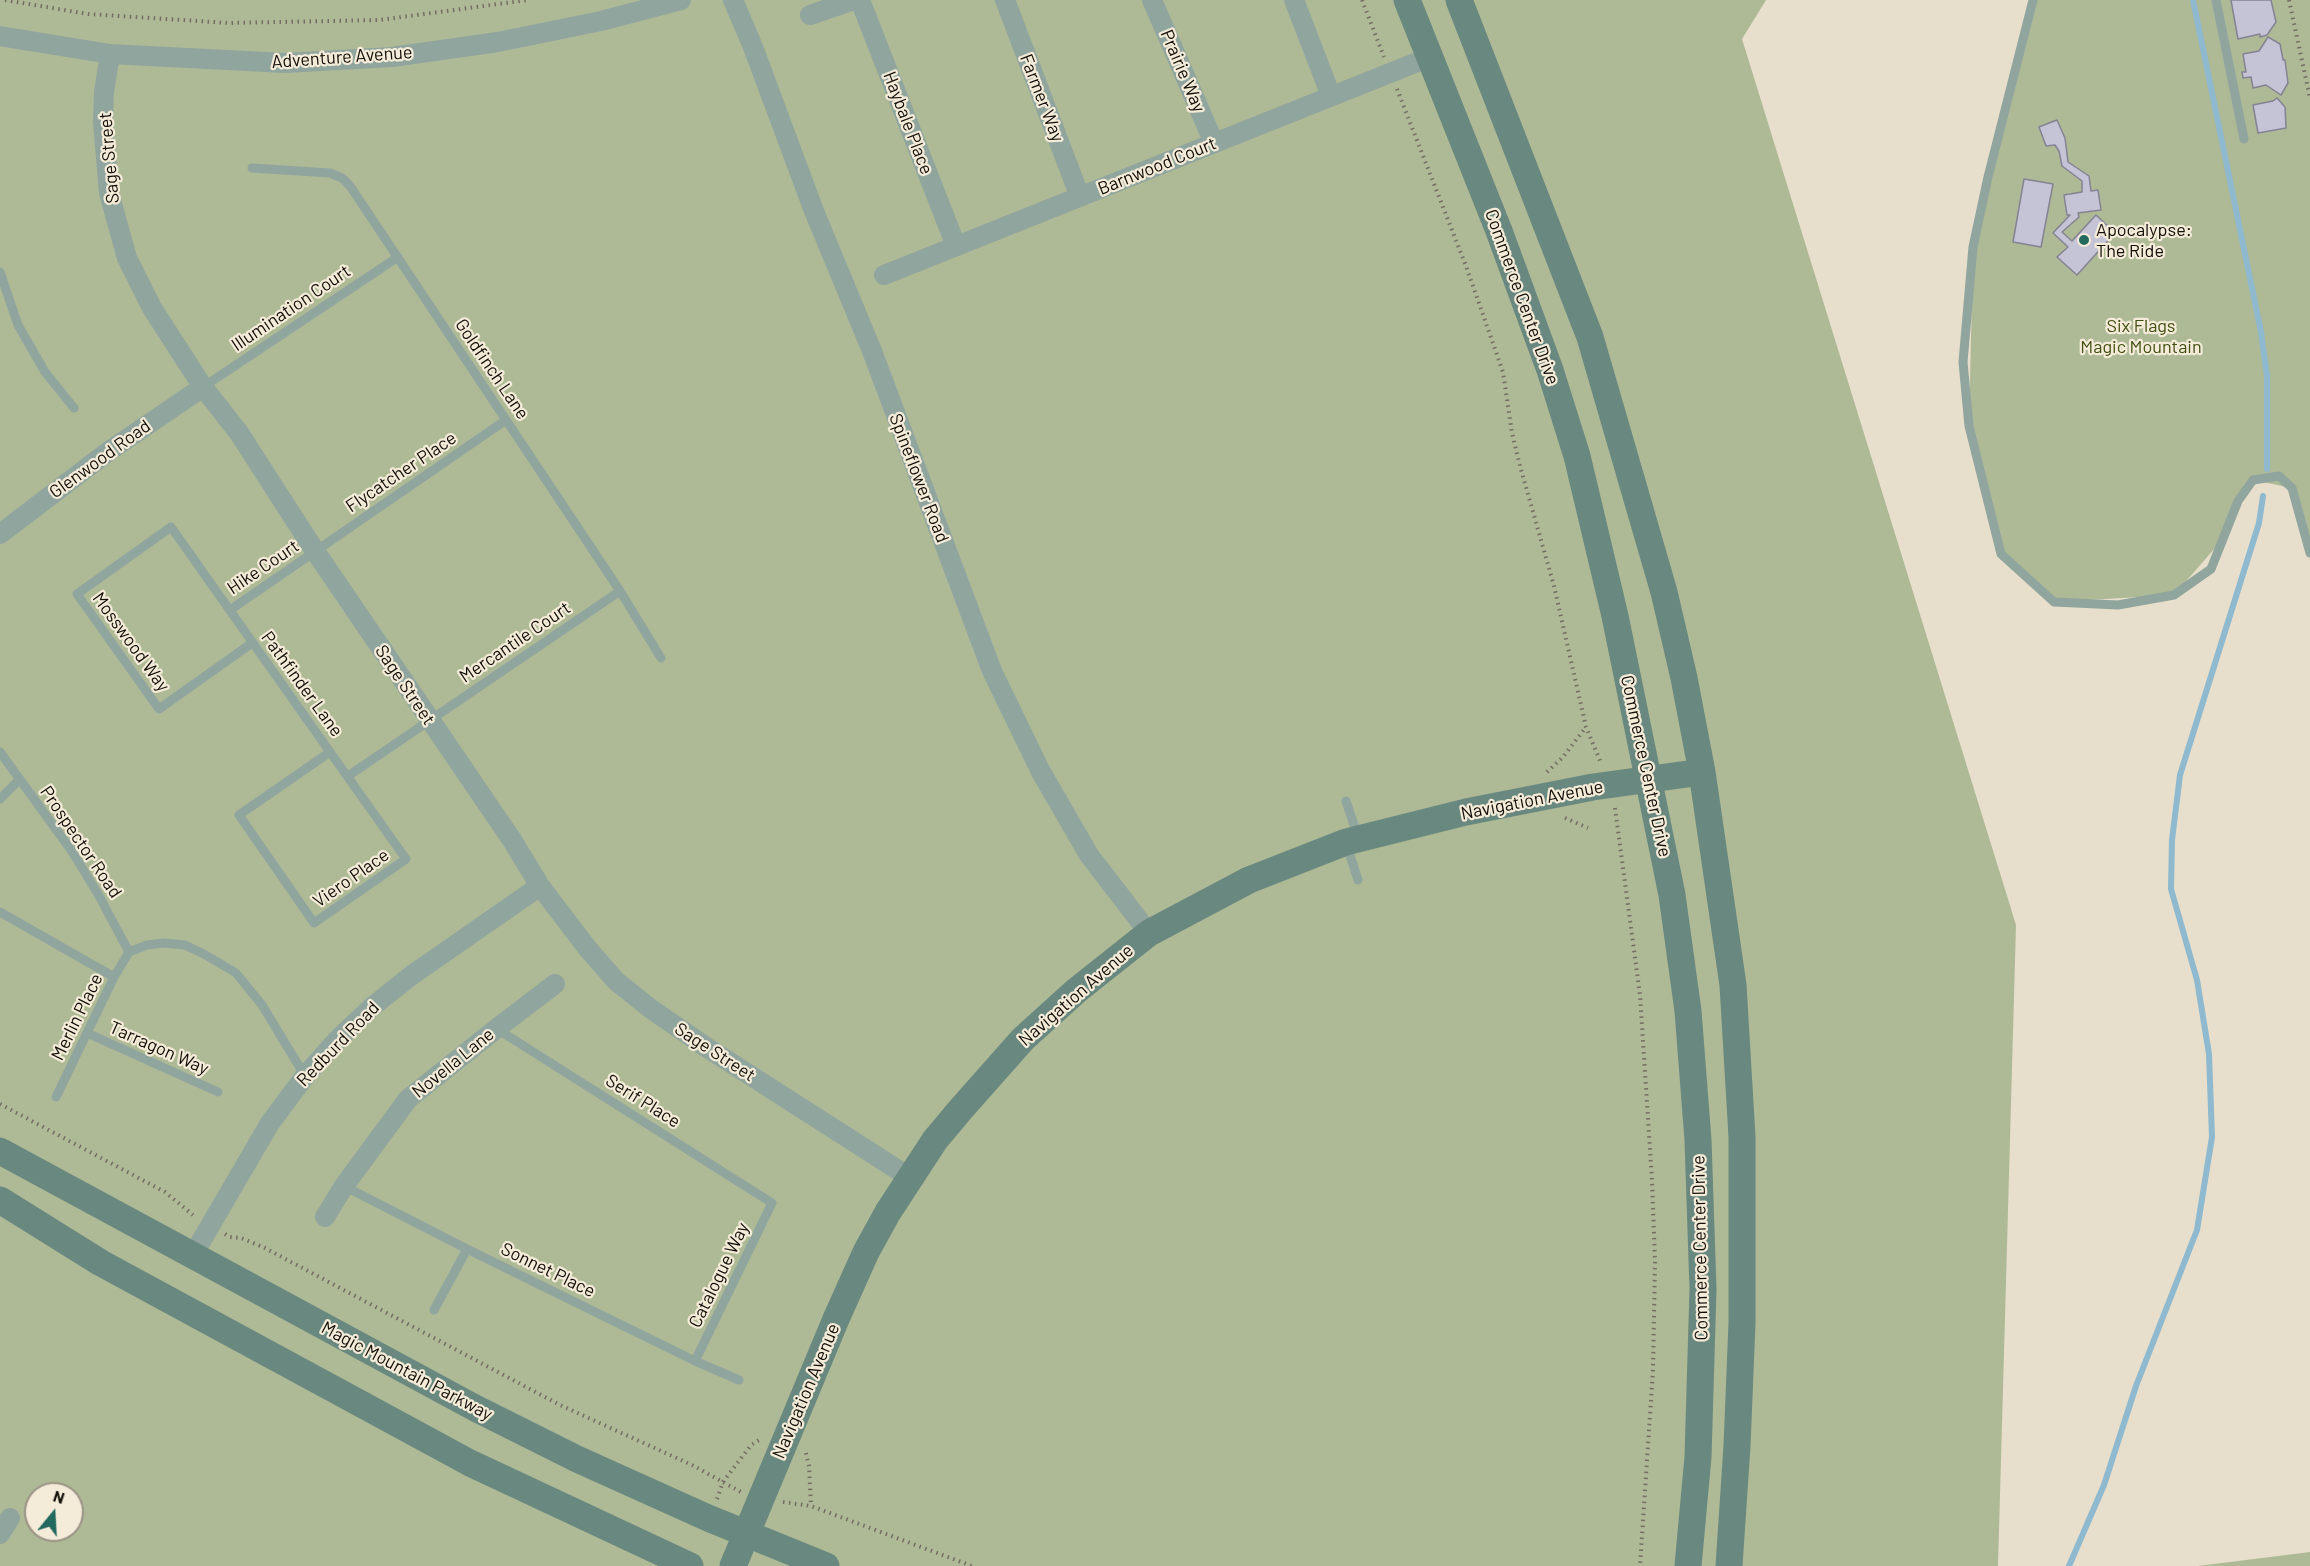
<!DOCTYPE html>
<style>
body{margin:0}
#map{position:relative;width:2310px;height:1566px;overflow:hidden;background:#e7decb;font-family:Barlow,sans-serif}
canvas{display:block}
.north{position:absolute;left:24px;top:1482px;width:60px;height:60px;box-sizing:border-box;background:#f4ebd8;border:2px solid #9a9385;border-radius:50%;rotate:18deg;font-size:16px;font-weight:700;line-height:24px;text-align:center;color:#120f09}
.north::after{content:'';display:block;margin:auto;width:21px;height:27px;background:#23695e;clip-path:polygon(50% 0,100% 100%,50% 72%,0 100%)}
</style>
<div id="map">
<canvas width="2310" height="1566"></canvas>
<div class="north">N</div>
</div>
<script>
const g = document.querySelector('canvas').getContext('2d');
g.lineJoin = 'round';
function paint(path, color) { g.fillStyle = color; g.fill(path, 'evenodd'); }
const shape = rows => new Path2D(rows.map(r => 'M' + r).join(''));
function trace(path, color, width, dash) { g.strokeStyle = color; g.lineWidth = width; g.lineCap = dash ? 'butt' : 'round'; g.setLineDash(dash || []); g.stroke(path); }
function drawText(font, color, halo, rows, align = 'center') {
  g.font = font + ' Barlow,sans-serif'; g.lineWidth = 4.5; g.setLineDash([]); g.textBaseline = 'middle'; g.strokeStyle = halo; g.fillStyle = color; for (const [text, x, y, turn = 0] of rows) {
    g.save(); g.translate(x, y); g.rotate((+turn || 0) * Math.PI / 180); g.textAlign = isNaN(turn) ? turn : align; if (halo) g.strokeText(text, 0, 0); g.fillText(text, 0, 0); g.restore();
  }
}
paint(shape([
 [0,0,1766,0,1742,39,2016,925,1998,1566,0,1566],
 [36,1494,72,1494,72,1530,36,1530],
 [2032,0,2310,0,2310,553,2292,488,2253,480,2222,540,2174,595,2054,602,2001,554,1969,426,1973,247],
 [2310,1552,2310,1566,2198,1566]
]), '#aeb996');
trace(shape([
 [2193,0,2261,332,2267,376,2267,469],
 [2069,1566,2104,1485,2136,1386,2197,1230,2212,1137,2209,1054,2197,980,2171,889,2172,840,2180,775,2259,523,2263,496]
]), '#8eb9cf', 6);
const building = shape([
 [2231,0,2271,0,2276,22,2267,35,2260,37,2260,34,2238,39,2231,0],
 [2268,37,2280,44,2283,60,2285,60,2288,83,2281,95,2266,85,2253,88,2251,77,2243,78,2242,72,2246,72,2243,54,2259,51,2268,37],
 [2277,98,2285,107,2286,128,2258,133,2253,105,2273,101,2277,98],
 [2057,120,2065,138,2068,162,2089,176,2091,191,2098,190,2101,210,2078,213,2079,217,2062,232,2072,241,2096,215,2115,233,2077,275,2057,257,2068,247,2053,233,2070,215,2067,215,2064,195,2082,192,2082,181,2062,166,2059,151,2055,145,2046,146,2039,127,2057,120],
 [2024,179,2053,184,2041,247,2013,242,2024,179]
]);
paint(building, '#c5c3d6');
trace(building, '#848394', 1.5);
trace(shape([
 [5,0,88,14,229,23,380,20,528,0],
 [1362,0,1384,57],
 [2289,0,2310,98],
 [1397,89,1466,266,1503,372,1512,433,1520,466,1554,586,1586,727,1601,763],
 [1547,772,1563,757,1586,727],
 [1615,808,1640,995,1652,1180,1655,1261,1653,1370,1640,1566],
 [1565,818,1588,828],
 [0,1104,165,1192,193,1215],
 [225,1234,230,1237,241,1238,263,1247,560,1405,692,1465,741,1492],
 [806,1453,809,1466,811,1506],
 [717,1499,723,1482,751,1445,759,1440],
 [783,1502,811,1506,972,1566]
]), '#746e62', 4, [1.5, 4.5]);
trace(shape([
 [2033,0,1988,177,1973,247,1963,362,1969,426,2001,554,2054,602,2118,605,2174,595,2211,569,2238,501,2253,480,2279,476,2292,488,2310,553],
 [2216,0,2244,139],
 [252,168,330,173,342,178,350,186,620,591,661,658],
 [0,272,18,325,45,372,74,408],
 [203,387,398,257],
 [230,610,506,420],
 [252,643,159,709,77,594,171,527,330,752,406,859,314,923,239,815,330,752],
 [0,752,71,850,98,894,129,952],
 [348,776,620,591],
 [0,799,19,780],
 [1346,801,1358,837],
 [1347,846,1358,880],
 [0,912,114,977],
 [129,952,147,945,164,943,185,945,204,954,236,973,262,1005,305,1076],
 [497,1029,772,1203,695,1361],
 [87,1033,218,1092],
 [56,1097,114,977,129,952],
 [344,1186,467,1249,695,1361,739,1380],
 [434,1310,467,1249]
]), '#90a59e', 9);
trace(shape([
 [733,0,753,47,814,211,872,351,992,671,1041,772,1089,855,1149,933],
 [860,0,956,246],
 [1005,0,1080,197],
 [1152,0,1214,143],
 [1294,0,1331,96],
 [810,15,854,0],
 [0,36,110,54,285,63,392,57,498,42,601,21,681,0],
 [110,54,104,92,103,122,109,193,127,258,152,308,203,387,239,433,315,551,512,840,540,886,588,949,616,981,651,1009,706,1047,909,1177],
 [884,275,1430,57],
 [0,534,109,451,203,387],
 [325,1217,344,1186,408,1099,496,1029,555,984],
 [193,1255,270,1123,305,1076,338,1039,373,1006,412,975,540,886],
 [0,1534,10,1518]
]), '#90a59e', 20);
trace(shape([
 [1407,0,1499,231,1550,370,1577,456,1615,616,1672,895,1688,1011,1698,1140,1703,1289,1698,1457,1688,1566],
 [1459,0,1590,337,1664,592,1684,678,1702,772,1733,985,1742,1137,1742,1323,1737,1446,1729,1566],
 [0,1151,475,1408,577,1459,708,1518,826,1566],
 [0,1200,101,1263,470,1463,690,1566],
 [733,1566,836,1319,866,1252,888,1212,935,1140,961,1109,1023,1039,1076,991,1149,933,1249,880,1346,842,1466,812,1593,787,1702,772]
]), '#69887f', 27);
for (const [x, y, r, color] of [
 [2084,240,6,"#23695e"]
]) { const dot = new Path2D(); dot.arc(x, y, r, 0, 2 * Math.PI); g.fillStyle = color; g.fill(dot); trace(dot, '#f4ebd8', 2); }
drawText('18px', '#120f09', '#f4ebd8', [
 ["Adventure Avenue",342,57,-4],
 ["Prairie Way",1183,71,67],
 ["Farmer Way",1042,98,69],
 ["Haybale Place",908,123,69],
 ["Sage Street",109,158,-95],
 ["Barnwood Court",1157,166,-22],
 ["Commerce Center Drive",1522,297,70],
 ["Illumination Court",291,308,-34],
 ["Goldfinch Lane",492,369,56],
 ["Glenwood Road",100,459,-36],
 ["Flycatcher Place",401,472,-34],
 ["Spineflower Road",919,478,69],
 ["Hike Court",263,567,-34],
 ["Mosswood Way",131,642,54],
 ["Mercantile Court",515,642,-34],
 ["Pathfinder Lane",302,684,54],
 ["Sage Street",405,685,56],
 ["Commerce Center Drive",1646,766,78],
 ["Navigation Avenue",1532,800,-11],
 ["Prospector Road",81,842,56],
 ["Viero Place",351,878,-35],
 ["Navigation Avenue",1076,995,-41],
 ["Merlin Place",77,1017,-64],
 ["Redburd Road",338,1044,-46],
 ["Tarragon Way",159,1048,24],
 ["Sage Street",715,1052,33],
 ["Novella Lane",453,1063,-39],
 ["Serif Place",643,1101,32],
 ["Commerce Center Drive",1700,1248,-91],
 ["Sonnet Place",548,1270,26],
 ["Catalogue Way",719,1275,-64],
 ["Magic Mountain Parkway",407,1371,28],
 ["Navigation Avenue",806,1391,-67]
]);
drawText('18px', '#120f09', '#f4ebd8', [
 ["Apocalypse:",2096,230],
 ["The Ride",2096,251]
], 'left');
drawText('18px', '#404f12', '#f4ebd8', [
 ["Six Flags",2141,326],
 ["Magic Mountain",2141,347]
]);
</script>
